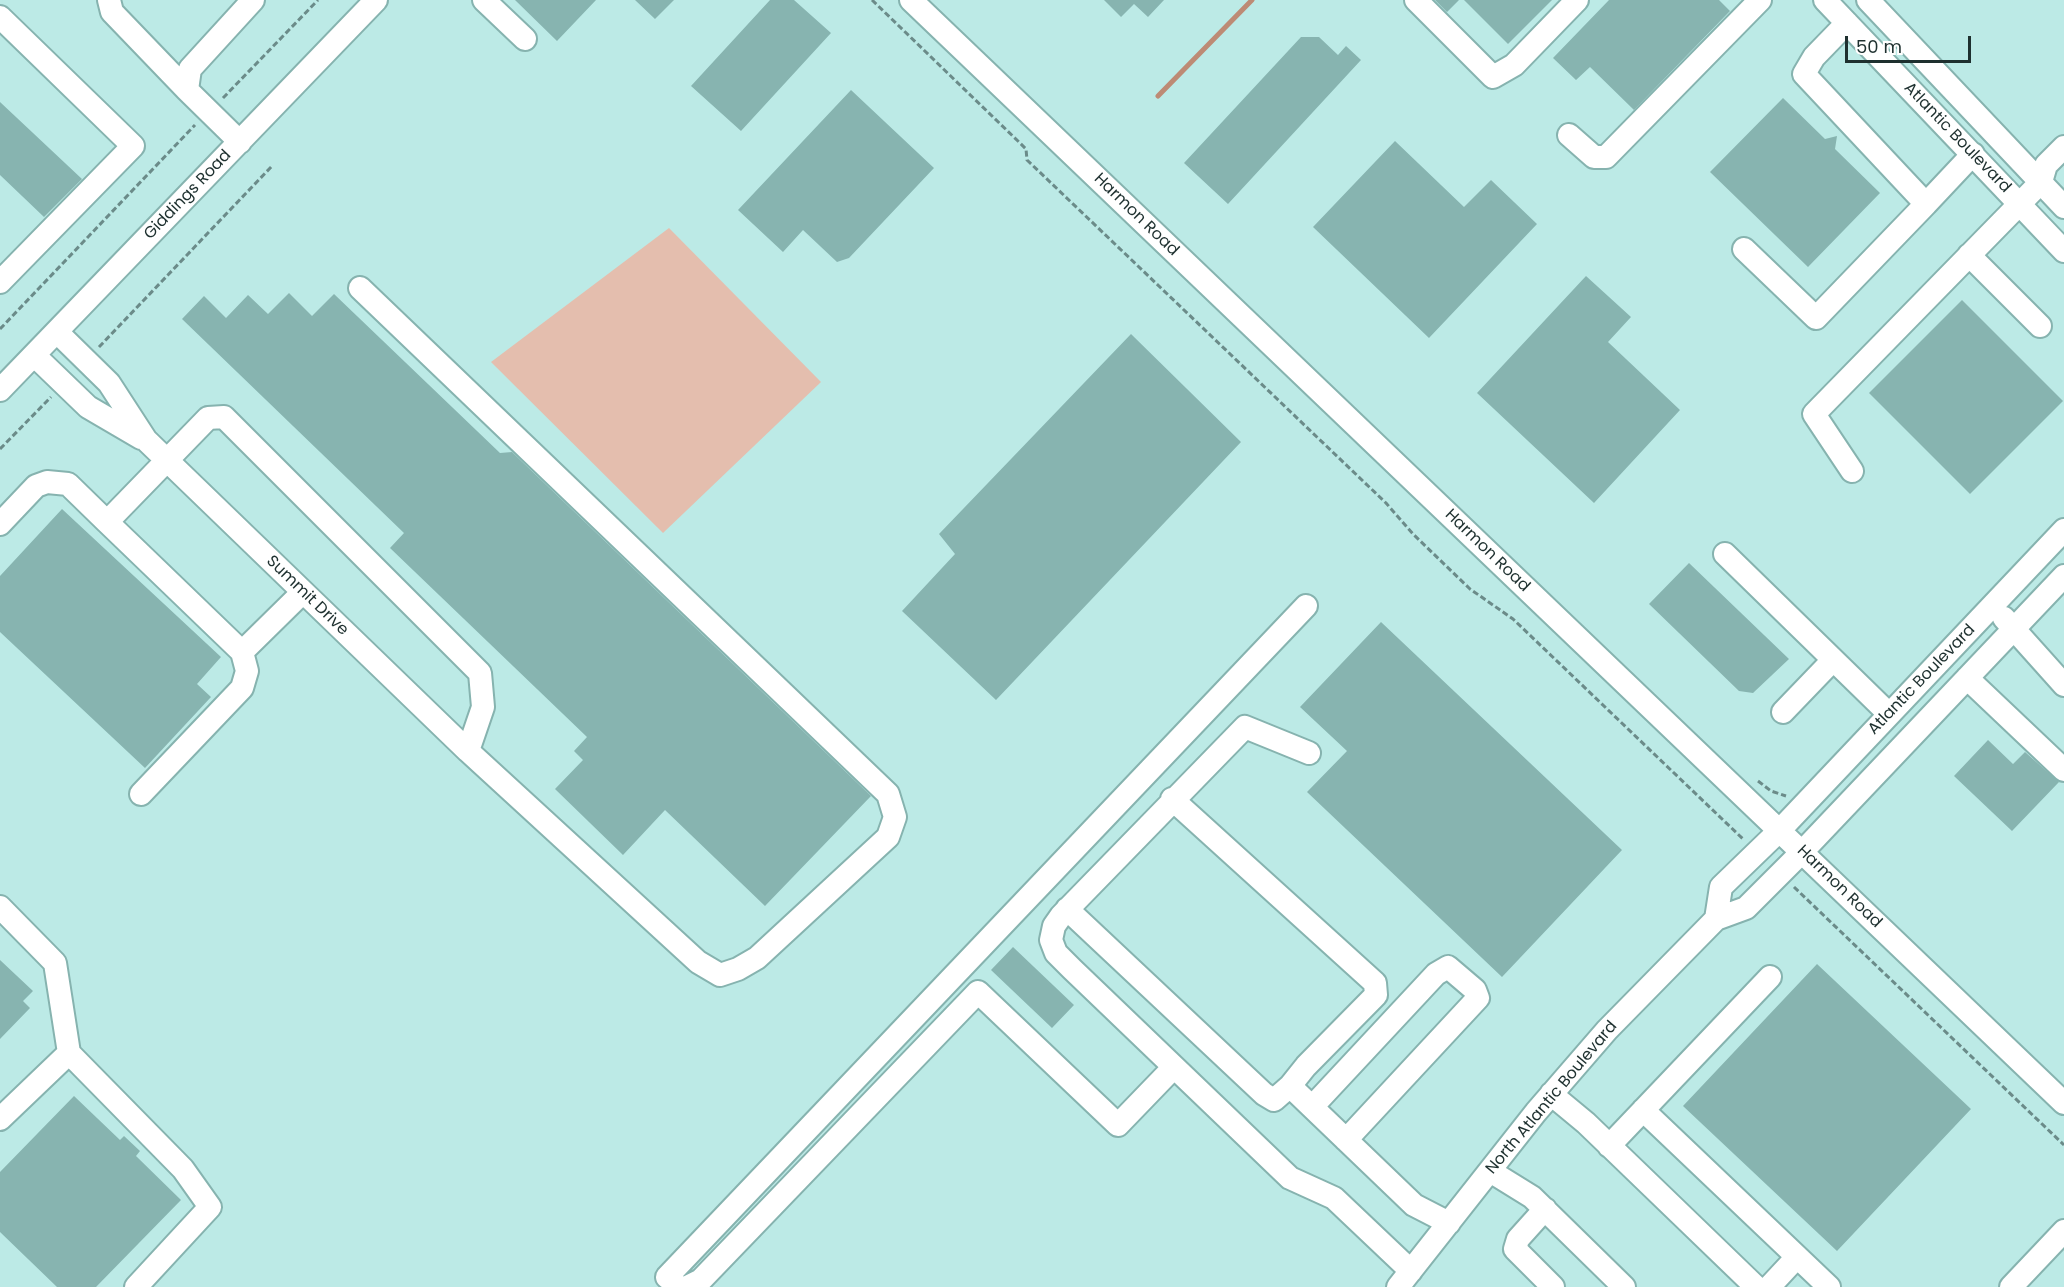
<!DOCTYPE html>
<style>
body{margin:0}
#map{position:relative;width:2064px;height:1287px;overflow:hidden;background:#bceae6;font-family:Poppins,sans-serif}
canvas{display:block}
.scale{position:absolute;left:1845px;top:36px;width:126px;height:27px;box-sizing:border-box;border:3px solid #1e302f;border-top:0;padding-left:8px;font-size:18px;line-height:21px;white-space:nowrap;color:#1e302f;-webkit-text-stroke:4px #fff;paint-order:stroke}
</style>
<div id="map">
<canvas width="2064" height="1287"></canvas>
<div class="scale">50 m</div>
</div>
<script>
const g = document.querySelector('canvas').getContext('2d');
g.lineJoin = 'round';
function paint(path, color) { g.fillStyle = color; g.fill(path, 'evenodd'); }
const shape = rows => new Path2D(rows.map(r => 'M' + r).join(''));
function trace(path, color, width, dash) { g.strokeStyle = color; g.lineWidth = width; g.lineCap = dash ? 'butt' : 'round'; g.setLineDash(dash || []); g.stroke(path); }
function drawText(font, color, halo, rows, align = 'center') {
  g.font = font + ' Poppins,sans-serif'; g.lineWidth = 4.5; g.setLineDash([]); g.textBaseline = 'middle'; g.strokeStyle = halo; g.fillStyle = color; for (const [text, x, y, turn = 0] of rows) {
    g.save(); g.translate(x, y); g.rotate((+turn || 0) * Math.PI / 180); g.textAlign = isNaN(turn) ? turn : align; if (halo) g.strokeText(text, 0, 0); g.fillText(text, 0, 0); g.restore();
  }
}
paint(shape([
 [669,228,821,382,663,533,491,362]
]), '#e4beae');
trace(shape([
 [1158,96,1252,0]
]), '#bd8b75', 5);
paint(shape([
 [515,0,596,0,557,41],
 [635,0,674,0,655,19],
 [770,0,794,0,831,33,741,131,691,86],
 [1104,0,1164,0,1148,17,1134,4,1121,17],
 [1435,0,1459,0,1447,12],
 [1464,0,1552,0,1508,44],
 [1609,0,1719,0,1730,11,1634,110,1590,67,1576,80,1553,58],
 [1301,37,1319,37,1338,55,1346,46,1361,60,1228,204,1184,163],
 [851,90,934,168,849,258,837,262,803,230,783,252,738,210],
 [1783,98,1825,139,1837,136,1835,149,1880,193,1808,267,1710,172],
 [0,102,82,179,44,217,0,175],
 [1395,141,1464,207,1491,180,1537,224,1429,338,1313,227],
 [1586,276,1631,317,1608,342,1680,410,1594,503,1477,393],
 [289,293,312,316,334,294,500,453,512,452,871,796,765,906,665,810,623,855,555,789,583,760,574,751,587,737,390,548,404,533,182,319,204,296,226,318,248,295,268,314],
 [1962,300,2063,401,1970,494,1869,393],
 [1131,334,1241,442,996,700,902,611,955,554,939,534],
 [62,509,221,657,197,684,211,697,145,768,0,632,0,576],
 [1689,563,1789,659,1753,693,1739,691,1649,604],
 [1381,622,1622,850,1502,977,1307,792,1347,751,1300,707],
 [1988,740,2013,764,2025,752,2059,782,2012,831,1954,776],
 [1013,947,1074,1005,1052,1028,991,970],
 [0,960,33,991,23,1001,30,1008,0,1039],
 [1817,964,1971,1109,1837,1251,1683,1106],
 [74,1096,120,1140,124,1136,140,1151,136,1156,181,1200,96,1287,57,1287,0,1232,0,1172]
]), '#87b4b0');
const minor = shape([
 [109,0,112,12,187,90],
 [484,0,525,39],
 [911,0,2064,1103],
 [1416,0,1493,77,1514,65,1577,0],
 [1825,0,2064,251],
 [1868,0,2064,207],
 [0,17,133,146,0,282],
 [1847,23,1814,57,1804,74,1926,204,1973,154],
 [1569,135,1594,157,1606,157,1760,0],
 [240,142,187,90,190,69,253,0],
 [1744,249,1816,318,1926,204],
 [1969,255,2040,326],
 [57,332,109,383,146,440,468,751,698,962,720,975,738,969,757,958,888,837,895,817,888,794,360,288],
 [34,355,88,407,141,438],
 [0,390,376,0],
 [1852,471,1814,414,2041,182,2046,165,2064,147],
 [107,522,242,652,303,592],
 [0,524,36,486,47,482,68,484,107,522,208,418,224,417,480,673,483,707,468,751],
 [1725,554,1889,714],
 [2004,618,2064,685],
 [1967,678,2064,770],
 [1783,712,1833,660],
 [1309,753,1245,727,1061,916,1054,926,1051,940,1056,953,1072,969,1290,1178,1334,1198,1411,1271],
 [141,794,242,688,247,671,242,652],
 [1172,799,1375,983,1376,995,1306,1066,1290,1086],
 [0,907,55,963,69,1053,183,1169,210,1207,136,1287],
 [1067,909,1264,1094,1274,1100,1290,1086,1414,1205,1449,1223],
 [1716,919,1721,887,1780,830,2064,530],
 [1551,1094,1586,1123,1756,1287],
 [1312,1107,1436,974,1448,967,1475,990,1478,998,1346,1140],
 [1643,1110,1829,1287],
 [0,1119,69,1053],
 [1609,1146,1770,977],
 [1490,1171,1532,1197,1624,1287],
 [1545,1209,1518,1239,1515,1249,1553,1287],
 [679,1287,667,1277,1306,606],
 [687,1287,701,1280,978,992,1118,1125,1174,1067],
 [1398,1287,1536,1112,1607,1030,1716,919,1746,908,1802,852,2064,576],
 [1769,1287,1797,1257],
 [2011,1287,2064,1231]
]);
trace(minor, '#86b3af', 26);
trace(shape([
 [872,0,1020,143,1026,149,1027,160,1386,503,1413,534,1470,589,1513,619,1743,839],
 [223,98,318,0],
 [0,329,195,125],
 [99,347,273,165],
 [0,449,51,397],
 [1758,781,1771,791,1786,796],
 [1794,887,2064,1145]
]), '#6b8b89', 3, [6, 3]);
trace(minor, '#fff', 22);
drawText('16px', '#1e302f', '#fff', [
 ["Atlantic Boulevard",1957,138,46],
 ["Giddings Road",188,195,-46],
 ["Harmon Road",1136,215,44],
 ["Harmon Road",1487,551,44],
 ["Summit Drive",307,596,44],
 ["Atlantic Boulevard",1922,680,-46],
 ["Harmon Road",1839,887,44],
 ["North Atlantic Boulevard",1552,1098,-50]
]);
</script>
